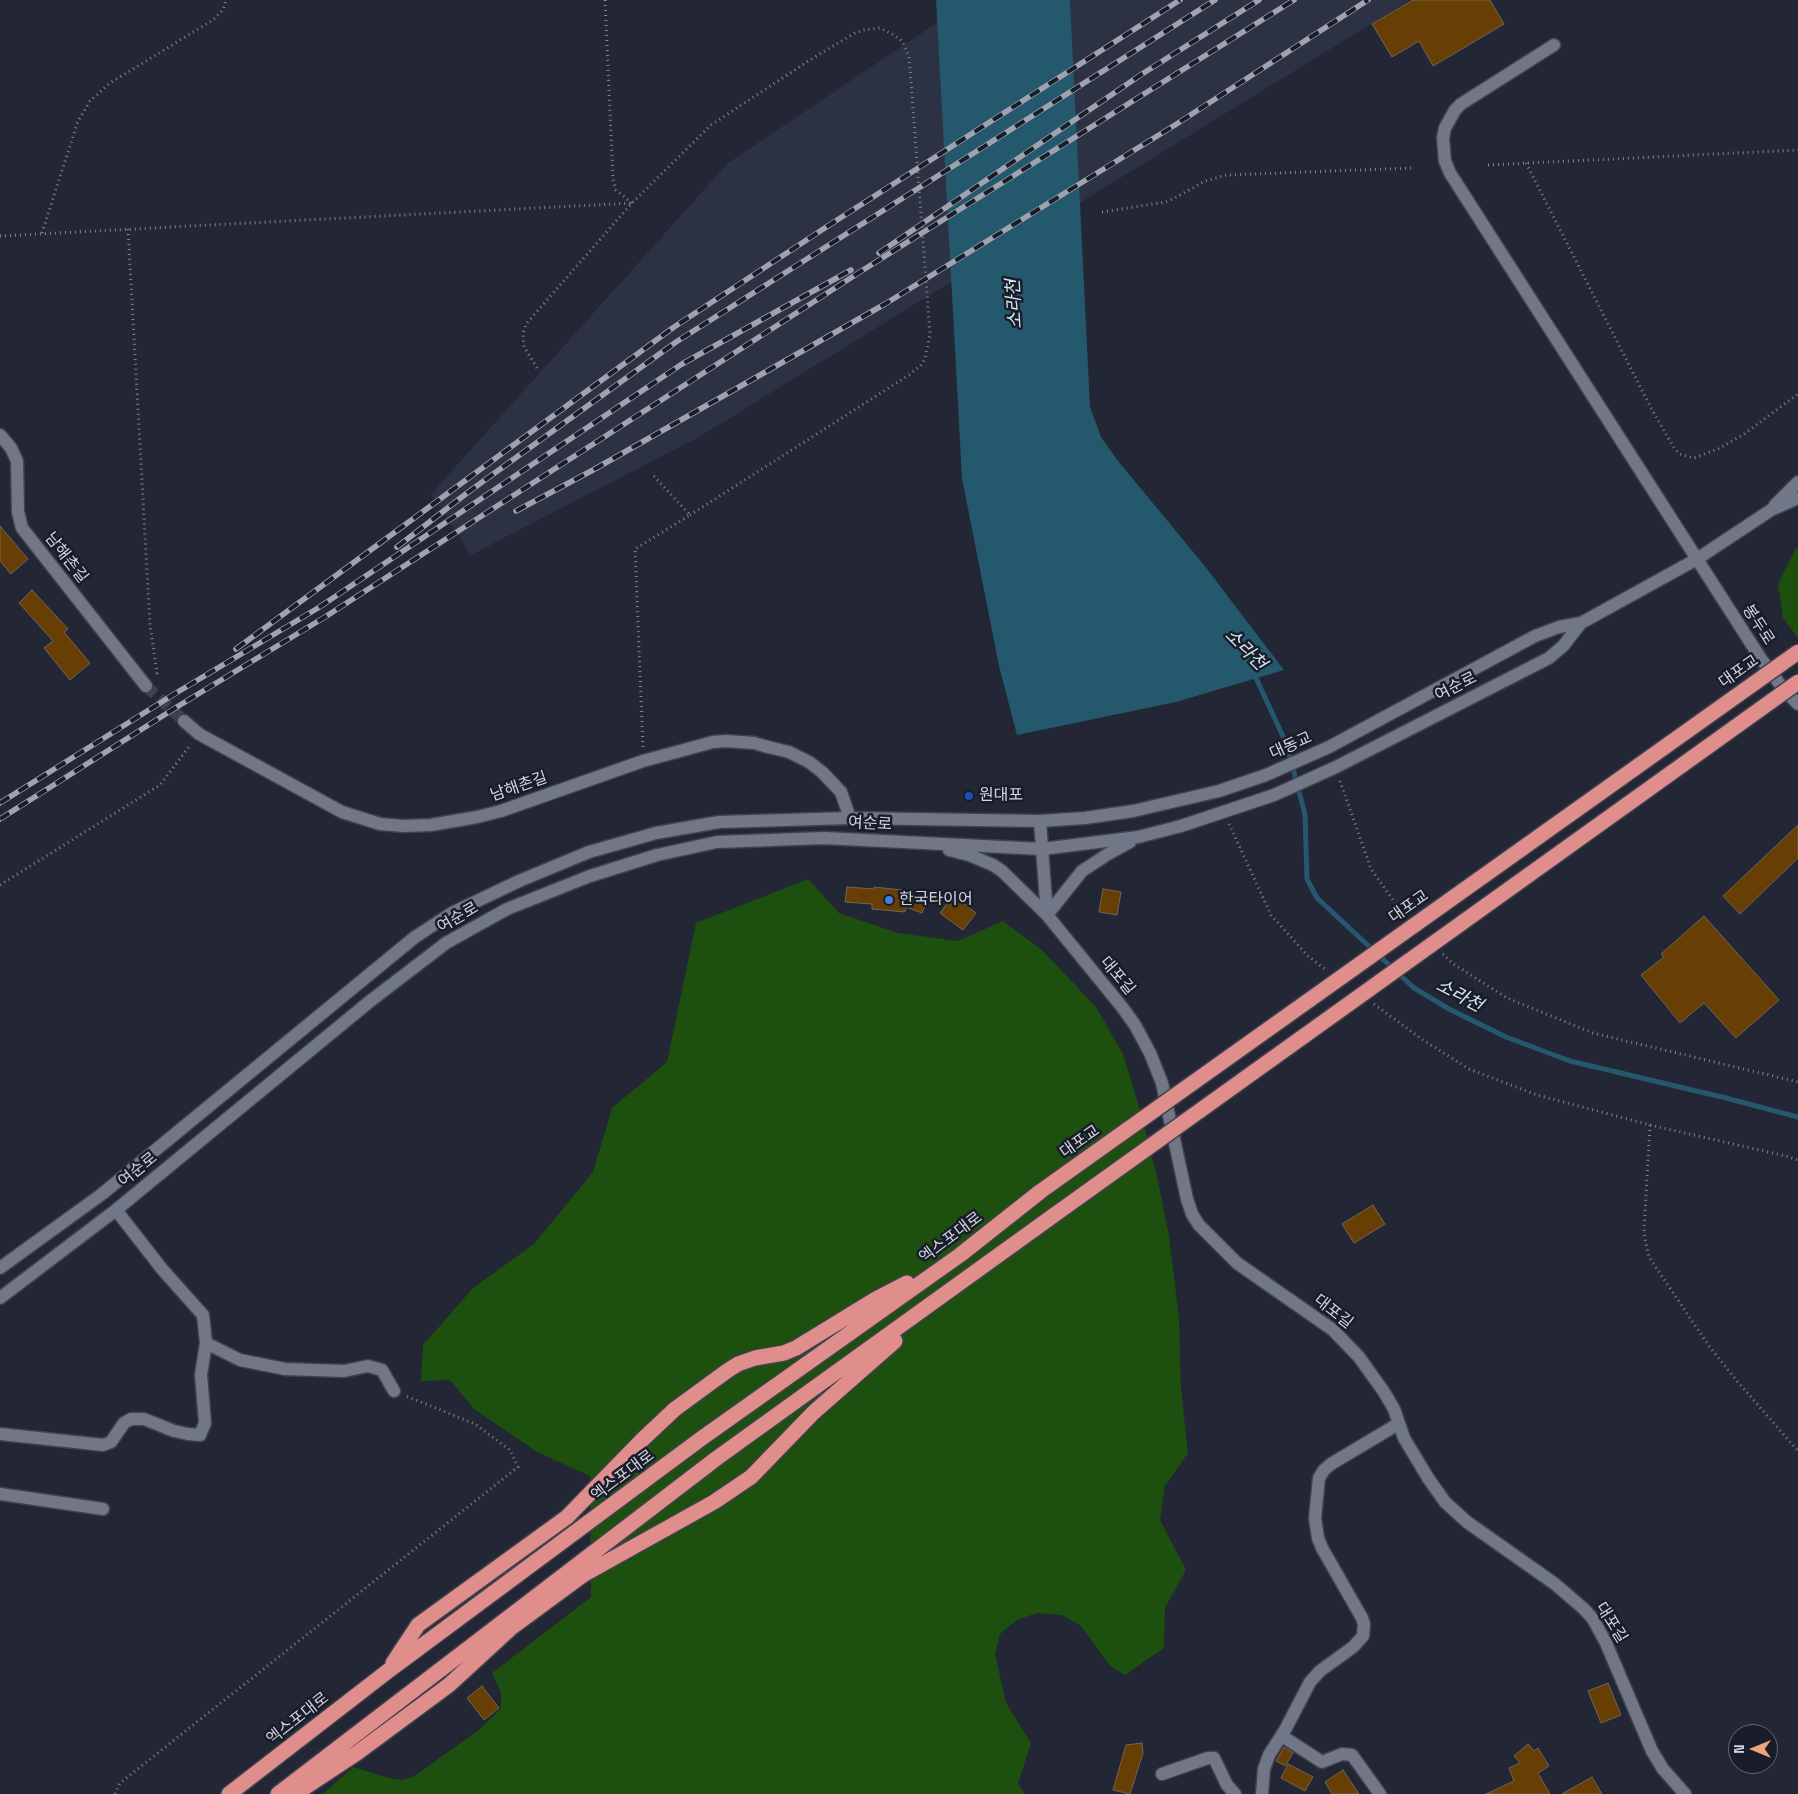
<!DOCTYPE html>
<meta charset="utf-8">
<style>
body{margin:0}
#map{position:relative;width:1798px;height:1794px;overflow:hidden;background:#232634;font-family:"Space Grotesk",sans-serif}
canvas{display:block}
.north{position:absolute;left:1728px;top:1724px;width:50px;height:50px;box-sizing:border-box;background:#191d2a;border:1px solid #636772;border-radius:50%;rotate:270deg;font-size:14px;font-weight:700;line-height:20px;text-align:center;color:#d2d5de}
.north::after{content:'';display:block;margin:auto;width:18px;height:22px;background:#f0a279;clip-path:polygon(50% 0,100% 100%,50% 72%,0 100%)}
</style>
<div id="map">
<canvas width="1798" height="1794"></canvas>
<div class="north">N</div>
</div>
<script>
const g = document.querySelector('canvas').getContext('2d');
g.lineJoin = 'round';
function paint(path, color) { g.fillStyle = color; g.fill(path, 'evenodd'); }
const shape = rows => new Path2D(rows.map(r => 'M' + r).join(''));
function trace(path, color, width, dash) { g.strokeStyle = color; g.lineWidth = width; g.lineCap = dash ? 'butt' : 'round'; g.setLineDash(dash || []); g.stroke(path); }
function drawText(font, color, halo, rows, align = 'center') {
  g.font = font + ' "Space Grotesk","Noto Sans KR",sans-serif'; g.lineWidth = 5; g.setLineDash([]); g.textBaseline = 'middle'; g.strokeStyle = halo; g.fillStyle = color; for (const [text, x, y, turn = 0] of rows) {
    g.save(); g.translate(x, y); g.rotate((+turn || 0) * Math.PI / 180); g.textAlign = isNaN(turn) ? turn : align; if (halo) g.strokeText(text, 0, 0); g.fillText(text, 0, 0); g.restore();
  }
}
paint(shape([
 [971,0,1410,0,699,437,471,555,431,494,728,163]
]), '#2c3144');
paint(shape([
 [1798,547,1798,638,1783,618,1778,584,1795,550],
 [808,879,839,913,898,933,958,941,1003,921,1042,950,1096,1007,1123,1054,1140,1110,1157,1176,1169,1236,1179,1318,1181,1388,1188,1453,1165,1486,1160,1520,1186,1570,1165,1608,1164,1648,1125,1675,1110,1666,1081,1626,1062,1615,1037,1613,1017,1620,1000,1634,995,1654,1006,1703,1031,1743,1018,1784,1025,1794,323,1794,353,1767,393,1779,402,1780,413,1777,480,1729,501,1708,501,1692,492,1673,591,1597,590,1476,537,1452,474,1409,450,1380,421,1381,423,1345,473,1288,534,1244,593,1172,612,1108,667,1062,696,923]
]), '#1d4f0e');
paint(shape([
 [936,0,1070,0,1090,407,1101,437,1118,461,1204,565,1284,670,1176,702,1017,735,999,666,962,478]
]), '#24586d');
trace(shape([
 [1252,674,1256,678,1287,745,1305,815,1307,879,1317,898,1414,988,1449,1009,1506,1037,1570,1061,1726,1098,1798,1117]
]), '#24586d', 5);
const building = shape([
 [1413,0,1490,0,1504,24,1433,66,1419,41,1392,57,1372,24,1413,0],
 [0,526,28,559,11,574,0,561,0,526],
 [32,590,68,629,64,632,90,663,70,680,44,648,53,641,19,603,32,590],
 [1798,825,1798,858,1740,914,1723,896,1798,825],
 [847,887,874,889,874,887,930,893,922,913,906,907,905,912,872,909,872,904,845,902,847,887],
 [1103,889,1121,892,1117,915,1099,912,1103,889],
 [953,895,976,913,963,930,940,913,953,895],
 [1704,916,1779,1000,1736,1038,1704,1003,1680,1023,1641,975,1664,957,1661,954,1704,916],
 [1373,1205,1385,1224,1354,1243,1342,1224,1373,1205],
 [1608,1683,1621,1715,1601,1723,1588,1691,1608,1683],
 [482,1686,499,1708,484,1720,467,1698,482,1686],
 [1142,1743,1143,1753,1130,1794,1113,1790,1126,1745,1142,1743],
 [1528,1744,1534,1751,1538,1748,1549,1766,1538,1773,1550,1794,1486,1794,1514,1781,1509,1768,1520,1763,1514,1756,1528,1744],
 [1284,1747,1293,1753,1285,1766,1276,1761,1284,1747],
 [1288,1764,1313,1777,1305,1791,1281,1778,1288,1764],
 [1343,1770,1359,1794,1332,1794,1325,1782,1343,1770],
 [1592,1777,1602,1794,1562,1794,1592,1777]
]);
paint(building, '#673f05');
trace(building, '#716558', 1);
trace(shape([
 [146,686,184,721]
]), '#3d404e', 12, [12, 6]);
const minor = shape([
 [1554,45,1461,104,1455,110,1445,128,1443,138,1445,161,1450,173,1761,659,1785,691,1798,704],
 [0,435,11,448,17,461,18,512,22,528,146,686],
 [1775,505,1798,482],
 [184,721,199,734,342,812,380,824,404,826,431,825,477,817,501,811,643,761,713,742,726,741,754,743,768,747,789,752,809,762,822,772,841,792,850,818],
 [1040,821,1047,915,1122,1007,1135,1025,1150,1053,1162,1083,1187,1199,1192,1214,1199,1225,1237,1263,1333,1330,1359,1357,1384,1392,1394,1409,1404,1438,1428,1478,1445,1502,1467,1522,1555,1584,1584,1609,1593,1619,1606,1643,1652,1751,1663,1769,1685,1794],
 [949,850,969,855,993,865,1002,871,1047,915,1082,871,1108,854,1130,842],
 [116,1210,162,1269,203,1315,206,1343,240,1360,285,1369,344,1371,368,1366,382,1370,394,1391],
 [0,1268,102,1194,415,937,452,913,519,881,589,852,656,833,719,822,850,818,1040,821,1085,818,1133,811,1219,791,1266,775,1329,747,1535,636,1559,627,1581,623,1697,559,1771,510,1798,498],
 [0,1298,116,1210,369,1002,446,943,507,909,590,876,657,855,717,842,824,838,1042,849,1138,837,1181,826,1274,795,1336,767,1549,658,1563,646,1581,623],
 [0,1434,103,1445,111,1442,124,1423,131,1419,144,1419,174,1431,188,1434,200,1435,205,1423,201,1375,206,1343],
 [0,1494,103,1509],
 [1282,1736,1322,1762,1342,1754,1352,1755,1380,1794],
 [1162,1774,1208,1758,1214,1758,1227,1785,1235,1794],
 [1262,1794,1264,1769,1269,1755,1285,1730,1310,1682,1320,1671,1353,1647,1363,1636,1364,1624,1362,1618,1322,1548,1318,1538,1315,1518,1319,1478,1324,1470,1331,1464,1398,1424]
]);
const highway = shape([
 [393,1663,418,1625,567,1517,643,1439,675,1409,727,1371,738,1364,755,1358,784,1353,796,1348,876,1299,907,1283],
 [229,1794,388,1671,702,1438,960,1255,1041,1191],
 [278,1794,717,1458,1057,1213],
 [295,1794,357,1753,449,1685,511,1628,583,1575,714,1502,751,1477,814,1412,895,1341]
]);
trace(minor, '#3f424e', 15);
trace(highway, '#3f424e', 18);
trace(shape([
 [605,0,613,179,616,190,632,203],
 [1526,163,1651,408,1674,448,1680,454,1694,458,1718,449,1744,434,1798,394],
 [1488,165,1798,150],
 [1102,212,1166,202,1175,198,1205,181,1227,175,1412,168],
 [128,229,150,625,157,673,153,675],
 [42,233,78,121,90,101,110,83,213,20,223,10,226,0],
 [0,236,632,203],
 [537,368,524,347,523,334,526,324,632,203,711,125,810,60,855,33,864,30,880,28,894,35,902,41,909,56,930,334,925,359,921,365,909,375,690,515],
 [643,747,635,549,690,515,653,475],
 [1340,781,1371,869,1403,914],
 [1229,824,1271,915,1308,956,1326,970],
 [0,885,160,785,191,744],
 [1443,954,1452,963,1507,998,1593,1033,1798,1082],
 [1374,1004,1423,1040,1469,1069,1537,1095,1650,1125,1786,1156,1798,1160],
 [1650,1125,1644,1229,1645,1239,1649,1257,1709,1346,1737,1381,1798,1451],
 [115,1794,120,1783,518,1467,510,1450,475,1424,406,1396]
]), '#828590', 3, [1, 4]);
trace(minor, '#727787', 12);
trace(highway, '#df8e8c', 15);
const rail = shape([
 [879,253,1142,74,1259,0],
 [516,511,593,470,885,304,1175,125,1368,0],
 [397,547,467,493,676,342,1215,0],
 [236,649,674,327,834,222,1180,0],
 [0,803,176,693,318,608,682,364,851,270],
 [0,819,180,705,325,617,863,270,1294,0]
]);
trace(rail, '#a0a3ad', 5.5);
trace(rail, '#191d2a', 4, [11]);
const highwayBridge = shape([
 [1041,1191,1798,652],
 [1057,1213,1798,682]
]);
trace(highwayBridge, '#3f424e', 18, []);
trace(highwayBridge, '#df8e8c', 15);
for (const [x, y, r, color] of [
 [969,796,5,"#1a4fb4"],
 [889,900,5,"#3f7fe0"]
]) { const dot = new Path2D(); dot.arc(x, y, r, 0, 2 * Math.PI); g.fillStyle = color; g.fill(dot); trace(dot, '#191d2a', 2); }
drawText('16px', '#d2d5de', '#191d2a', [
 ["남해촌길",66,558,52],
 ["봉두로",1758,625,57],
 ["대포교",1739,672,-35],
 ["여순로",1456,687,-27],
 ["대동교",1291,746,-24],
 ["남해촌길",519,787,-19],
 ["여순로",870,824,3],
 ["대포교",1409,907,-35],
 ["여순로",458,918,-30],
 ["대포길",1117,976,50],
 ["대포교",1080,1142,-35],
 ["여순로",138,1170,-39],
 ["엑스포대로",951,1238,-37],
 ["대포길",1333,1312,38],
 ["엑스포대로",623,1476,-37],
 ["대포길",1611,1623,58],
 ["엑스포대로",298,1719,-38]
]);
drawText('16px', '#d2d5de', '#191d2a', [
 ["원대포",979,796],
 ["한국타이어",899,900]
], 'left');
drawText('italic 18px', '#d1e7f1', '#191d2a', [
 ["소라천",1015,304,-93],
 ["소라천",1245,650,45],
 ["소라천",1459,996,28]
]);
</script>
